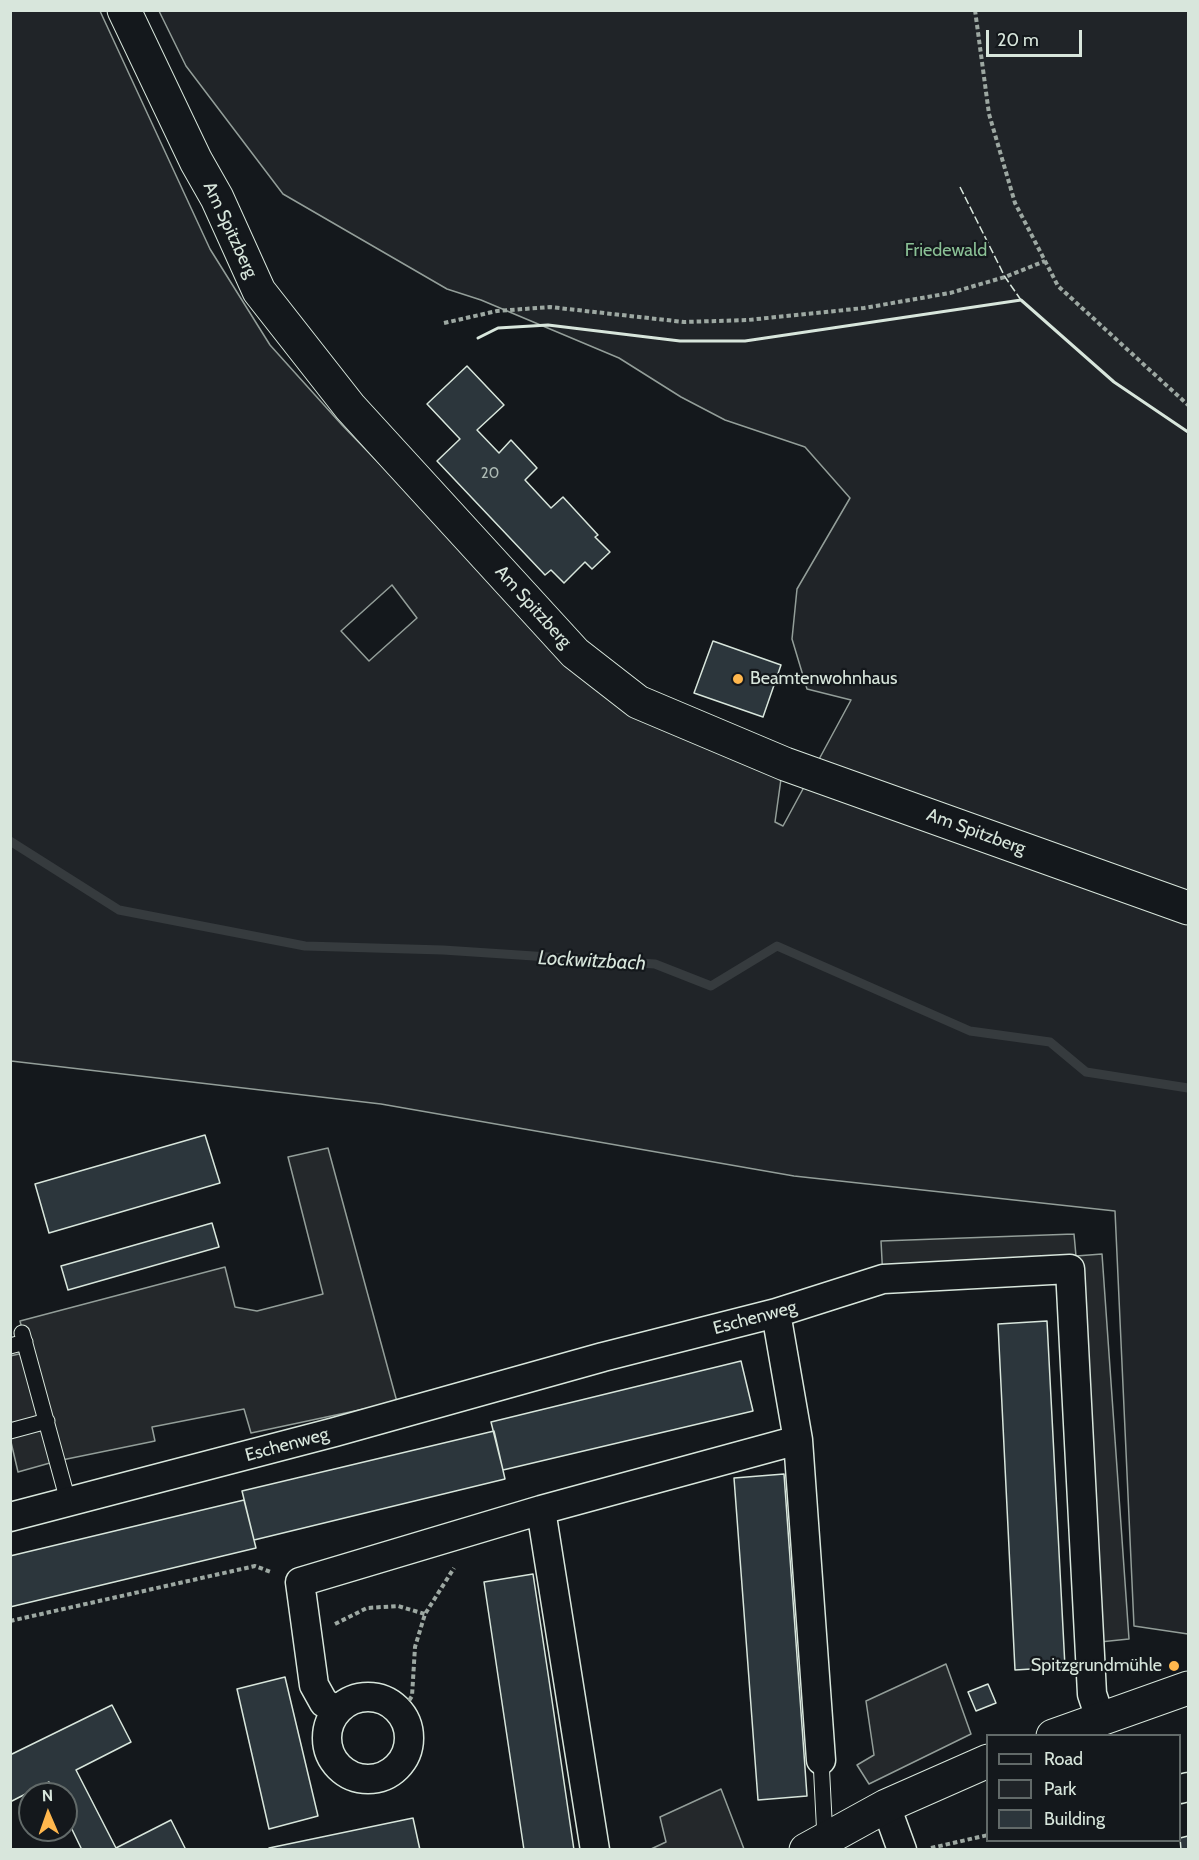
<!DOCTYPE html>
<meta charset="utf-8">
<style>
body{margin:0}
#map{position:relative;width:1199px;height:1860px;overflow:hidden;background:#14181c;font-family:Cabin,sans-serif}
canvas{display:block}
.frame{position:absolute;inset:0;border:12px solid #d8e6dc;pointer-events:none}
.legend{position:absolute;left:986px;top:1734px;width:195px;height:108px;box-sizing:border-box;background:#14181c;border:2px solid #626a69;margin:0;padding:8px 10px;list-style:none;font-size:18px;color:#d8e6dc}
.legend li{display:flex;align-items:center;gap:12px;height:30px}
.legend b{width:30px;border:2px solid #626a69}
.north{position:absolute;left:18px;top:1782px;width:60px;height:60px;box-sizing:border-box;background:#14181c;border:2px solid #626a69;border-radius:50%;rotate:358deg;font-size:16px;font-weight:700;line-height:24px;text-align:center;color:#d8e6dc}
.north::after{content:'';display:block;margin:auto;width:21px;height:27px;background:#ffb74d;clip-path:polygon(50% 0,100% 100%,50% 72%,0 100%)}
.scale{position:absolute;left:986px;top:30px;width:96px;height:27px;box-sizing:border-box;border:3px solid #d8e6dc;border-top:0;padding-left:8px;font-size:18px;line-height:21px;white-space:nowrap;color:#d8e6dc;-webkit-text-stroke:4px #14181c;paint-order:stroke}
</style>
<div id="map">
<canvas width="1199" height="1860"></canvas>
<div class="frame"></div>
<ul class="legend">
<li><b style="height:8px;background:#14181c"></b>Road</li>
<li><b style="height:16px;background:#202428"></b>Park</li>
<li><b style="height:16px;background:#2c363c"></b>Building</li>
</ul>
<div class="north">N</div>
<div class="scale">20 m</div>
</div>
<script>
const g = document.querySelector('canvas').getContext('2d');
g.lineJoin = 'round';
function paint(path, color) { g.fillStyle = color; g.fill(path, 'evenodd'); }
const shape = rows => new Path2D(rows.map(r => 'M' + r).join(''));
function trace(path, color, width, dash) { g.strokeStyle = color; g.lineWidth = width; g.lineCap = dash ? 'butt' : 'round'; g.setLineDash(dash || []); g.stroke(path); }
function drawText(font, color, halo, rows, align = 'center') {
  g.font = font + ' Cabin,sans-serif'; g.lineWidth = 4.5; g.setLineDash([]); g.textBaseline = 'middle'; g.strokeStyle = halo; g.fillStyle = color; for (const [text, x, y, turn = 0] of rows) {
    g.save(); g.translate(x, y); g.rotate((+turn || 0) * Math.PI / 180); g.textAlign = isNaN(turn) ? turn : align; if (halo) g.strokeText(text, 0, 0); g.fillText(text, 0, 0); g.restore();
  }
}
const green = shape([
 [11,11,100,11,210,249,270,345,342,425,520,609,781,779,775,822,783,826,851,700,807,689,792,639,797,589,850,498,805,447,725,420,681,397,619,358,481,300,447,289,283,194,186,66,159,11,1188,11,1188,1634,1134,1626,1115,1211,794,1176,381,1104,11,1061,11,11],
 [392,585,417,618,369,661,341,631,392,585]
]);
paint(green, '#202428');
trace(green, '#939e99', 1.5);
const parking = shape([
 [328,1148,397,1402,251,1433,244,1409,152,1427,155,1441,57,1461,18,1472,11,1442,10,1356,28,1352,20,1321,225,1267,235,1307,257,1311,323,1294,288,1157,328,1148],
 [1074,1234,1076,1256,1102,1254,1129,1639,1090,1643,1070,1269,883,1279,881,1241,1074,1234],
 [946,1664,971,1734,869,1784,857,1765,874,1755,866,1701,946,1664],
 [721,1789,744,1849,651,1849,666,1842,660,1817,721,1789]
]);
paint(parking, '#24282b');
trace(parking, '#939e99', 1.5);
trace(shape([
 [10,841,119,910,305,946,443,950,655,964,711,986,777,946,970,1031,1050,1042,1086,1072,1188,1088]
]), '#363b3e', 9);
const building = shape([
 [467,366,504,405,477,430,499,453,511,440,537,468,525,480,551,508,563,497,598,535,595,537,610,552,592,569,585,562,564,583,551,570,545,575,437,461,460,439,427,404,467,366],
 [713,641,781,665,763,717,694,693,713,641],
 [205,1135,220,1183,49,1233,35,1184,205,1135],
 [212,1223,219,1247,68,1290,61,1266,212,1223],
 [1047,1321,1065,1667,1015,1670,998,1324,1047,1321],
 [741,1361,753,1411,503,1470,491,1422,741,1361],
 [494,1431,505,1479,254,1540,242,1491,494,1431],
 [784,1474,807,1796,758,1800,734,1478,784,1474],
 [244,1500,256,1548,10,1607,10,1556,244,1500],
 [533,1574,549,1680,574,1850,524,1850,484,1582,533,1574],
 [285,1677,318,1816,269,1829,237,1689,285,1677],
 [988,1684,996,1703,976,1711,968,1692,988,1684],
 [112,1705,131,1742,76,1770,116,1848,171,1820,186,1850,82,1850,66,1817,66,1794,55,1794,49,1782,10,1802,10,1755,112,1705],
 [413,1818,420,1850,269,1850,269,1848,413,1818],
 [1188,1836,1188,1850,1181,1850,1180,1838,1188,1836]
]);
paint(building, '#2c363c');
trace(building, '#d8e6dc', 1.5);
const service = shape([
 [22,1333,68,1501],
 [10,1346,25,1342],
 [10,1431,47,1421],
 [821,1760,825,1838]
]);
const minor = shape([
 [776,1313,798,1440,821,1760],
 [541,1510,595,1850],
 [10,1517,335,1432,603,1357,776,1313,883,1279,1070,1269,1092,1694,1100,1718],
 '327 1738a41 41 0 1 1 82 0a41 41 0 1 1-82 0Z',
 [338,1710,324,1703,314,1685,300,1582,541,1510,798,1440],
 [1180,1789,1188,1787],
 [886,1806,902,1850]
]);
const tertiary = shape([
 [124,10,196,161,217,198,259,291,350,407,575,653,638,702,785,764,1188,908],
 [1053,1736,1188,1688],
 [806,1850,886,1806,988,1761]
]);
trace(service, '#d8e6dc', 17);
trace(minor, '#d8e6dc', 31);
trace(tertiary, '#d8e6dc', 35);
trace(shape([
 [975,10,989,114,1015,203,1058,286,1188,405],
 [444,323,497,311,550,307,684,322,748,320,864,308,950,293,1005,277,1045,261],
 [10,1621,255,1566,271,1572],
 [335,1624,367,1608,398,1606,425,1614],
 [401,1713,412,1696,415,1647,425,1614,454,1568],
 [931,1848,988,1835]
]), '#9da8a2', 4, [4.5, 3]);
trace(service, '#14181c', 15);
trace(minor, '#14181c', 28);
trace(tertiary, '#14181c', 33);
trace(shape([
 [960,187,1005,277,1021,300]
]), '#d8e6dc', 1.5, [8, 3]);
trace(shape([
 [478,338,498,328,548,325,680,341,745,341,1021,300,1114,382,1188,432]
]), '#d8e6dc', 3);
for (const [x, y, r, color] of [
 [738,679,6,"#ffb74d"],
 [1174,1666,6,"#ffb74d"]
]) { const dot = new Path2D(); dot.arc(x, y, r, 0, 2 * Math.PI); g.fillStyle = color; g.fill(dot); trace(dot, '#14181c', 2); }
drawText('15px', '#adbab4', null, [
 ["20",490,474]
]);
drawText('18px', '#d8e6dc', '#14181c', [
 ["Am Spitzberg",230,230,65],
 ["Am Spitzberg",533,607,48],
 ["Am Spitzberg",976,832,20],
 ["Eschenweg",755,1318,-15],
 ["Eschenweg",287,1445,-15]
]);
drawText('18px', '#8ac095', '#14181c', [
 ["Friedewald",946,251]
]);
drawText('18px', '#d8e6dc', '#14181c', [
 ["Beamtenwohnhaus",750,679],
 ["Spitzgrundmühle",1162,1666,"right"]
], 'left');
drawText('italic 20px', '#d8e6dc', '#14181c', [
 ["Lockwitzbach",592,961,3]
]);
</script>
